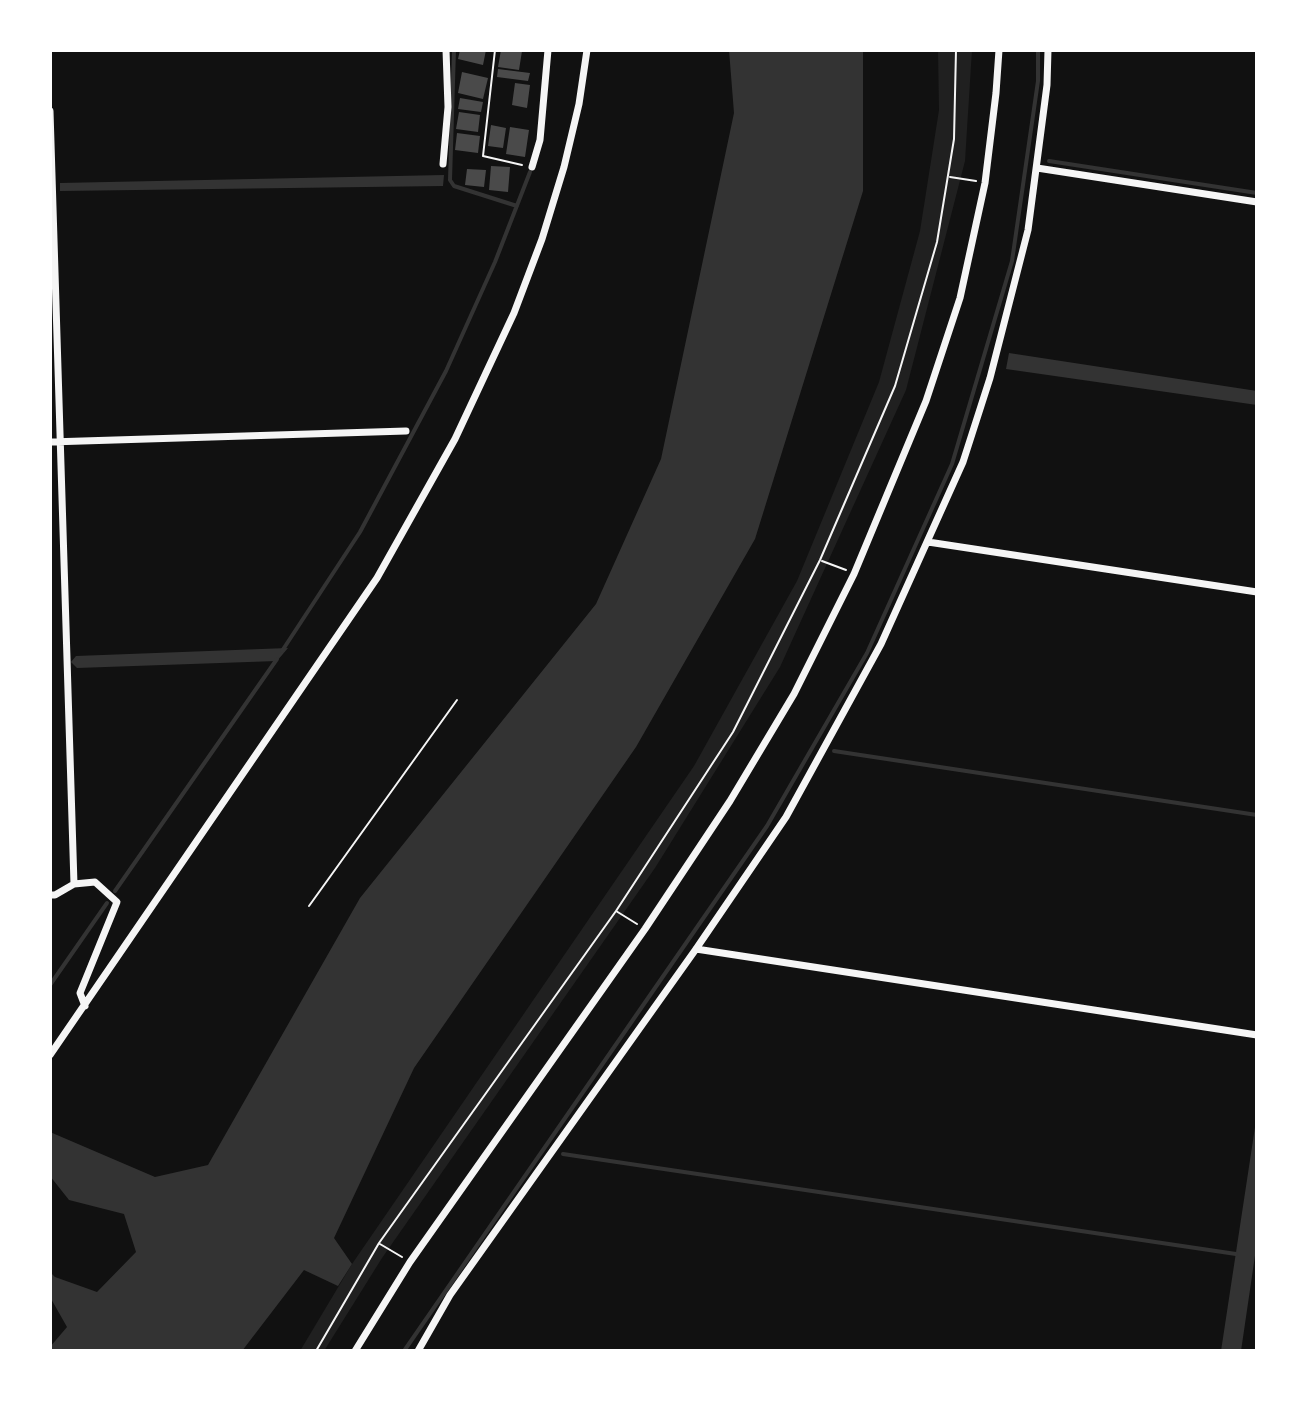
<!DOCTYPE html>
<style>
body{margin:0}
#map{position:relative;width:1307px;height:1401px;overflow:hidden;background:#111;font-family:"IBM Plex Serif",serif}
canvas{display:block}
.frame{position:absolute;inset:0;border:52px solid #fff;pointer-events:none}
</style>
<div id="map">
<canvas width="1307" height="1401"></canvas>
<div class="frame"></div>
</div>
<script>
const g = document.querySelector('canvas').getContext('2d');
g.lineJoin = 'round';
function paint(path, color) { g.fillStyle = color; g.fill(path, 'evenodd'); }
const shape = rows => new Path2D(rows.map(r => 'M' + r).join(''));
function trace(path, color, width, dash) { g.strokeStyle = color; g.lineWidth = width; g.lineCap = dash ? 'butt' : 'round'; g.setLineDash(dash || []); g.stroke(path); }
paint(shape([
 [938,50,972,50,965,161,906,390,780,667,655,868,382,1258,324,1351,300,1351,352,1264,694,766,797,581,879,382,920,231,939,110]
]), '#202020');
paint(shape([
 [729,50,863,50,863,191,755,539,636,747,414,1068,334,1238,352,1264,338,1286,304,1270,242,1351,50,1351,50,1347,67,1327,50,1297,50,1272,55,1277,97,1292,136,1252,124,1214,69,1200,50,1176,50,1132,155,1177,208,1165,360,898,596,604,661,459,734,113],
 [444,175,443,186,60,191,60,183],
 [1009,353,1257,391,1257,405,1006,369],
 [288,648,277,661,77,668,71,662,76,656],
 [1257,1114,1257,1242,1241,1351,1221,1351]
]), '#333');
trace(shape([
 [454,50,450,180,454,186,517,206],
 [1049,161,1257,193],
 [282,651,360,532,446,371,495,262,530,172],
 [834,751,1257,815],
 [115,891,277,659],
 [50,985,107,903],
 [563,1154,1236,1254],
 [404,1351,767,826,867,653,952,464,1012,261,1038,81,1038,50]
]), '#333', 4);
paint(shape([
 [460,50,486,50,483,65,458,59],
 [501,50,522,51,519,70,498,67],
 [498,69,530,73,528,81,497,77],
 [462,72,488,78,483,99,458,93],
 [515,83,530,85,527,108,512,105],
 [460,98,483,102,481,112,458,109],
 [459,112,480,115,478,132,456,129],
 [491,125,506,128,503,148,488,146],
 [510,127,529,130,525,157,506,154],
 [457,133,480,136,478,153,455,150],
 [491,166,510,167,508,192,489,190],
 [467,169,486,170,484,187,465,185]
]), '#4a4a4a');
trace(shape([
 [495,50,483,156,522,165],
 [950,177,976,181],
 [822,561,846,570],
 [309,906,457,700],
 [616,911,637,924],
 [380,1244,402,1257],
 [316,1351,379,1243,616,911,733,732,820,560,895,386,937,242,954,139,956,50]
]), '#f5f5f5', 2);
trace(shape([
 [50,111,74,884],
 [443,164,448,107,446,50],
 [532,167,540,140,548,50],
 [1037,168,1257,202],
 [50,442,406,431],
 [928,542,1257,592],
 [50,895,55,895,74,884,95,882,117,902,80,993,85,1006],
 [696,949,1257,1035],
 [50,1055,377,578,455,439,514,313,542,239,564,167,579,104,587,50],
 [355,1351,410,1262,645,929,730,801,794,694,854,574,926,401,960,298,985,183,996,93,999,50],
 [418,1351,450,1295,696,949,786,817,881,644,963,462,990,378,1028,230,1047,85,1048,50]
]), '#f5f5f5', 7);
</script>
